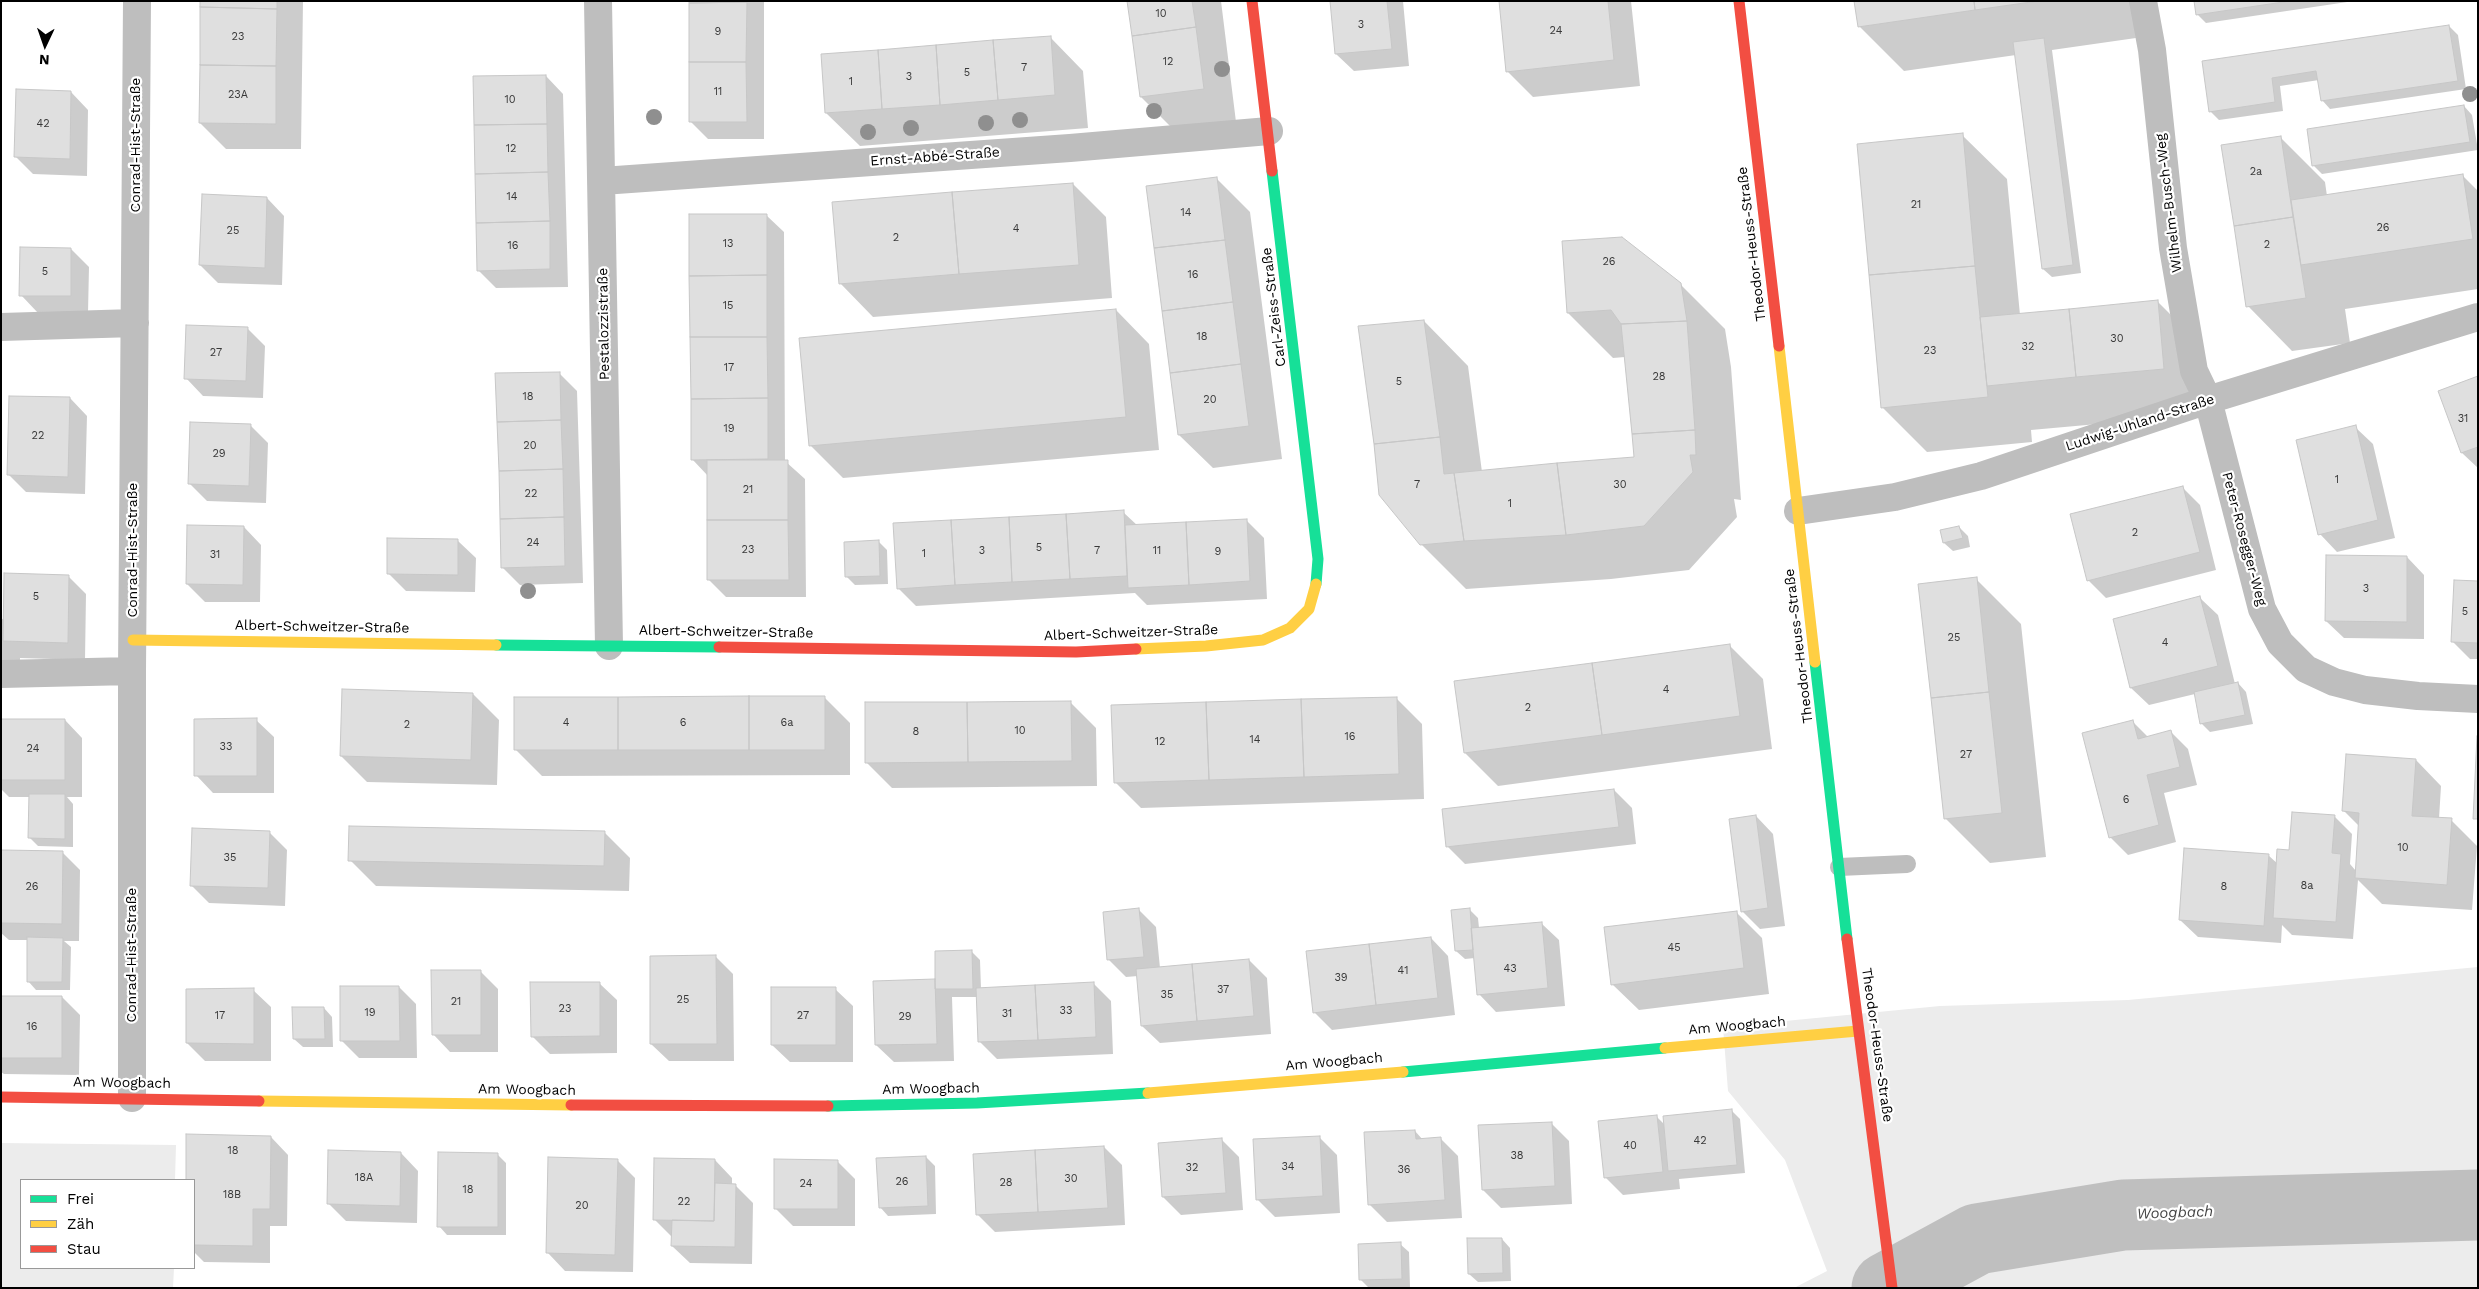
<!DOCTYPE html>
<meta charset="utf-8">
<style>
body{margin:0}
#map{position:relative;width:2479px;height:1289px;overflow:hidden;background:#fff;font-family:"Work Sans",sans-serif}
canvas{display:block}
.frame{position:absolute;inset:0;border:2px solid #000;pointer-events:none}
.legend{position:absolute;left:20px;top:1179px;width:175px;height:90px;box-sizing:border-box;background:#fff;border:1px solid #999;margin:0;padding:6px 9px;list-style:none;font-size:15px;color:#000}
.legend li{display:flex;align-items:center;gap:10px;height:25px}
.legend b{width:25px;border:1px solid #999}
.north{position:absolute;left:20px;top:20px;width:50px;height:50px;-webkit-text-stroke:4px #fff;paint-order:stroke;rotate:183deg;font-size:14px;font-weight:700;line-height:20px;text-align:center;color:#000}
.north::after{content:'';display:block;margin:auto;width:18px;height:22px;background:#000;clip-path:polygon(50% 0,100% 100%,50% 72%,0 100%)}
</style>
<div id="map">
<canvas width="2479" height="1289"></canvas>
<div class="frame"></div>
<ul class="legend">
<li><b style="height:6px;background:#16e098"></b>Frei</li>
<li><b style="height:6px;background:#ffcf43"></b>Zäh</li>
<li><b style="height:6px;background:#f24e42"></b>Stau</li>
</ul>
<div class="north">N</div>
</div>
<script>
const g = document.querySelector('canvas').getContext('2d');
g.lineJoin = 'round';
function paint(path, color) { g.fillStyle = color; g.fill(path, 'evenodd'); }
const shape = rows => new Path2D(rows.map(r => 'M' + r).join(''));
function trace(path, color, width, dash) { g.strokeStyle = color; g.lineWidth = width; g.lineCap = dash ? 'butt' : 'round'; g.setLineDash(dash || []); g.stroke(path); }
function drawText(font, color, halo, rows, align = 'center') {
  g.font = font + ' "Work Sans",sans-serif'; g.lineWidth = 4.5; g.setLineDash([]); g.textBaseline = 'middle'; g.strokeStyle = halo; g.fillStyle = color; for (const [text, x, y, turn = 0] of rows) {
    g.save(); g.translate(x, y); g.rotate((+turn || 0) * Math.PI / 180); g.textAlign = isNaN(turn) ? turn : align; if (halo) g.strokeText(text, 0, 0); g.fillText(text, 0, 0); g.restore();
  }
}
paint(shape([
 [2478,967,2478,1288,1794,1288,1827,1271,1785,1160,1728,1091,1723,1027,1940,1006,2128,1000],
 [1,1143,176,1145,175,1180,21,1180,21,1268,174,1268,173,1288,1,1288]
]), '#ececec');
paint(shape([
 [201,1,303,1,301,149,226,149,200,123],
 [690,1,764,1,764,139,708,139,690,121],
 [1129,1,1221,1,1236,122,1174,130,1141,97],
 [1331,1,1403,1,1409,66,1354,71,1336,54],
 [1500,1,1631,1,1640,86,1533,97,1507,71],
 [1856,1,2131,1,2136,38,2052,50,2081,273,2052,277,2043,269,2016,55,1904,71,1859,26],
 [2195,1,2354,1,2206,23,2197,14],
 [2449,26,2458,35,2466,89,2330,109,2322,100,2319,80,2280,86,2283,111,2219,120,2210,111,2203,62],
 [1050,37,1083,71,1088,128,860,146,826,113],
 [546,76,563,94,568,287,496,288,478,270],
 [71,92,88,110,87,176,33,174,15,156],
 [2464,106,2472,115,2478,150,2322,174,2314,166],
 [1962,135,2007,179,2020,315,2158,302,2202,346,2209,414,2031,430,2032,442,1927,452,1882,407],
 [2280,137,2325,182,2327,196,2462,175,2478,191,2478,289,2345,309,2350,343,2292,351,2248,306],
 [1217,179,1250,212,1282,459,1213,468,1179,435],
 [1073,184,1106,217,1112,298,873,317,840,283],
 [267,198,284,216,282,285,218,283,200,265],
 [766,215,784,232,785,461,805,479,806,597,726,597,709,580,708,476,692,459],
 [1563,243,1680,284,1725,329,1731,367,1741,500,1734,499,1737,517,1689,570,1611,579,1466,589,1421,544,1380,494,1360,327,1424,321,1468,366,1482,472,1635,458,1625,357,1613,358,1568,313],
 [71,249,89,267,88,313,38,313,21,295],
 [1116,310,1149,344,1159,450,843,478,810,445],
 [247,328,265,346,263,398,203,396,186,378],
 [559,373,577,391,583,583,520,585,502,567],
 [2478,377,2478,468,2462,453,2439,391],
 [70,398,87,416,85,494,26,492,8,474],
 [250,425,268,443,266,503,207,501,189,483],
 [2355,427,2373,444,2395,538,2337,552,2320,534],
 [2182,487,2200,505,2216,570,2106,598,2088,580],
 [1123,512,1138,526,1246,520,1264,538,1267,599,1147,605,1135,593,916,606,898,588],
 [244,527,261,545,260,602,205,602,187,584],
 [1959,527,1968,536,1970,547,1953,551,1944,543,1942,531],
 [458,541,476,558,475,592,406,591,388,573],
 [879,542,887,550,888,584,855,585,846,576],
 [2407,557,2424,575,2424,639,2344,638,2326,621],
 [68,576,86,594,85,660,20,658,20,668,1,667,1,620],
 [1976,579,2021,624,2046,857,1990,863,1945,818],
 [2478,582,2478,659,2470,659,2452,641],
 [2200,598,2218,615,2235,684,2238,683,2246,692,2253,724,2210,732,2202,724,2195,694,2149,705,2131,688],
 [1729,645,1763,679,1772,749,1498,786,1465,753],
 [473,694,499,720,497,785,367,782,341,756],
 [824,697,850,723,850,775,542,776,516,750],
 [1396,698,1422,724,1424,799,1141,808,1115,782],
 [1070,702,1096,728,1097,786,892,788,866,762],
 [1,720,65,720,82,738,82,797,67,797,73,804,73,847,38,846,30,838,31,797,9,797,1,789],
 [256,720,274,737,274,793,213,793,196,775],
 [2132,721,2148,737,2170,731,2188,749,2197,785,2164,793,2176,842,2128,855,2110,837],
 [2416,760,2441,786,2439,819,2451,820,2477,846,2472,910,2382,904,2358,880,2353,939,2292,935,2282,925,2281,943,2198,937,2180,920,2268,855,2278,864,2334,816,2352,834,2350,864,2356,871,2360,827,2344,811],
 [1614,790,1632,808,1636,844,1465,864,1448,847],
 [1756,816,1773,834,1785,926,1760,929,1742,911],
 [269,832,287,850,285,906,209,903,191,885],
 [604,832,630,858,629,891,376,886,350,860],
 [1,851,62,852,80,870,79,941,64,941,71,947,70,990,36,990,28,981,28,940,9,940,1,933],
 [1469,909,1478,918,1479,928,1541,923,1559,940,1565,1006,1496,1012,1479,994,1475,958,1465,959,1456,951],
 [1139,910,1156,927,1160,968,1249,960,1267,978,1271,1034,1160,1043,1142,1026,1138,976,1126,977,1108,959],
 [1736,912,1762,938,1769,994,1639,1010,1613,985],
 [1431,938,1448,956,1455,1015,1332,1030,1314,1012],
 [972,952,980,960,981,989,1094,984,1111,1001,1113,1054,997,1059,980,1042,978,997,952,997,954,1061,894,1062,876,1045],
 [716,957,733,974,734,1061,669,1061,651,1044],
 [480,971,498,989,498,1052,450,1052,433,1034],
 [599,983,617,1000,617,1053,550,1054,532,1036],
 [399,987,416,1004,417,1058,359,1058,342,1041],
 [835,989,853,1006,853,1062,790,1062,772,1045],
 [253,990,271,1007,271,1061,205,1061,187,1043],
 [1,997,62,997,80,1015,79,1075,4,1074,1,1072],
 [324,1008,332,1017,333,1047,303,1047,294,1039],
 [1732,1111,1740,1119,1745,1173,1679,1179,1680,1189,1623,1195,1605,1177,1656,1116,1665,1125],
 [1551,1123,1569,1141,1572,1204,1501,1208,1483,1190],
 [1415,1131,1423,1140,1440,1138,1458,1156,1462,1218,1387,1222,1369,1204],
 [187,1136,271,1137,288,1155,287,1226,270,1226,270,1263,204,1262,194,1252,194,1180,187,1180],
 [1319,1137,1337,1155,1340,1213,1275,1217,1257,1199],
 [1221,1139,1239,1157,1243,1210,1181,1215,1163,1197],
 [1104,1147,1122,1165,1125,1225,995,1232,978,1215],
 [401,1153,418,1171,417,1223,346,1221,328,1203],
 [497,1154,506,1163,506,1235,447,1235,439,1226],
 [926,1157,935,1166,936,1214,888,1216,880,1207],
 [617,1160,635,1178,633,1272,565,1271,548,1253],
 [715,1160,732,1178,732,1185,735,1185,753,1203,752,1264,690,1263,672,1246,672,1237,655,1220],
 [837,1161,855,1179,855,1226,793,1226,775,1208],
 [1502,1239,1510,1248,1511,1281,1478,1282,1469,1274],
 [1400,1244,1409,1252,1410,1287,1369,1288,1360,1279]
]), '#0003');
trace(shape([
 [1887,1288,1977,1239,2123,1215,2478,1205]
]), '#bfbfbf', 71);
const building = shape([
 [200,1,277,1,277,9,200,7,200,1],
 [689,1,747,1,747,2,689,3,689,1],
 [1127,1,1192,1,1196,27,1132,36,1127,1],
 [1330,1,1387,1,1392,49,1335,54,1330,1],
 [1499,1,1608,1,1614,60,1506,72,1499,1],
 [1854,1,1974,1,1975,10,1858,27,1854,1],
 [1974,1,2038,1,1975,10,1974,1],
 [2194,1,2290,1,2196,15,2194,1],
 [747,2,746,62,689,62,689,3,747,2],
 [200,7,277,9,276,66,200,65,200,7],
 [2449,25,2458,81,2321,101,2316,71,2272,78,2275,102,2209,112,2202,61,2449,25],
 [1196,27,1204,89,1140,97,1132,36,1196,27],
 [1051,36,1055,95,998,100,993,40,1051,36],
 [2044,38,2073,265,2042,269,2013,42,2044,38],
 [993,40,998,100,940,105,936,45,993,40],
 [936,45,940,105,882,109,878,50,936,45],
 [878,50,882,109,825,113,821,54,878,50],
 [689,62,746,62,747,122,689,122,689,62],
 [200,65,276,66,276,124,199,123,200,65],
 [546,75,547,124,474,125,473,76,546,75],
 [16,89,71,91,70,159,14,157,16,89],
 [2464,105,2470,142,2312,166,2307,129,2464,105],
 [547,124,548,172,475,174,474,125,547,124],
 [1963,133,1975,266,1869,275,1857,144,1963,133],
 [2281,136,2293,217,2234,226,2221,145,2281,136],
 [548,172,550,221,476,223,475,174,548,172],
 [2463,174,2473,239,2301,265,2291,200,2463,174],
 [1217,177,1225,240,1154,248,1146,186,1217,177],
 [1073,183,1079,265,959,274,952,192,1073,183],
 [952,192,959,274,839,284,832,202,952,192],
 [202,194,267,197,265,268,199,265,202,194],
 [689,214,767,214,767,275,689,276,689,214],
 [2293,217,2306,298,2246,307,2234,226,2293,217],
 [550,221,550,269,477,271,476,223,550,221],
 [1622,237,1681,283,1687,321,1621,324,1611,310,1567,313,1562,241,1622,237],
 [1225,240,1233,302,1162,311,1154,248,1225,240],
 [20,247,71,248,71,296,19,296,20,247],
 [1975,266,1988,397,1881,408,1869,275,1975,266],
 [767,275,767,337,690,337,689,276,767,275],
 [2158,300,2164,369,2076,377,2069,309,2158,300],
 [1233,302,1241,364,1170,373,1162,311,1233,302],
 [1116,309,1126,417,809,446,799,338,1116,309],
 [2069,309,2076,377,1987,386,1980,317,2069,309],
 [1424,320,1440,437,1374,444,1358,326,1424,320],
 [1687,321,1695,430,1632,434,1621,324,1687,321],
 [186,325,248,327,246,381,184,379,186,325],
 [690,337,767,337,768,398,691,399,690,337],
 [1241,364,1249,426,1178,435,1170,373,1241,364],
 [560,372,561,420,497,422,495,373,560,372],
 [2478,376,2478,447,2461,453,2438,391,2478,376],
 [9,396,70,397,68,477,7,475,9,396],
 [768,398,768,459,691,460,691,399,768,398],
 [561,420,563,469,499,471,497,422,561,420],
 [190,422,251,424,249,486,188,484,190,422],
 [2356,425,2378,520,2318,535,2296,440,2356,425],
 [1695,430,1696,455,1690,455,1693,472,1644,526,1566,535,1557,463,1634,457,1632,434,1695,430],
 [1440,437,1444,474,1454,473,1464,541,1420,545,1379,495,1374,444,1440,437],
 [707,460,788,460,788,520,707,520,707,460],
 [1557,463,1566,535,1464,541,1454,473,1557,463],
 [563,469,564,517,500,519,499,471,563,469],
 [2183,486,2200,552,2087,581,2070,514,2183,486],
 [1124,510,1127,576,1070,579,1066,514,1124,510],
 [1066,514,1070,579,1012,582,1009,517,1066,514],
 [564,517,565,566,501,568,500,519,564,517],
 [1009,517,1012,582,955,585,951,520,1009,517],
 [1247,519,1250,581,1189,585,1186,522,1247,519],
 [707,520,788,520,789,580,707,580,707,520],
 [951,520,955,585,897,589,893,523,951,520],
 [1186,522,1189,585,1128,588,1125,525,1186,522],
 [187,525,244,526,243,585,186,584,187,525],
 [1959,526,1963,538,1943,543,1940,530,1959,526],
 [387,538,458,539,458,575,387,574,387,538],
 [879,540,880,576,845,577,844,542,879,540],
 [2326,555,2407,556,2407,622,2325,621,2326,555],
 [4,573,69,575,68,643,3,641,4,573],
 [1977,577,1989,692,1931,698,1918,584,1977,577],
 [2454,580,2478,581,2478,643,2451,642,2454,580],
 [2200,596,2218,666,2130,688,2113,619,2200,596],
 [1730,644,1740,716,1602,735,1592,663,1730,644],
 [1592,663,1602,735,1464,753,1454,681,1592,663],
 [2238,682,2245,715,2200,724,2194,692,2238,682],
 [342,689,473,693,471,760,340,756,342,689],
 [1989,692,2002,813,1944,819,1931,698,1989,692],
 [749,696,825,696,825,750,749,750,749,696],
 [749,696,749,750,618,750,618,697,749,696],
 [514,697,618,697,618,750,514,750,514,697],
 [1397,697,1399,774,1304,777,1301,699,1397,697],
 [1301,699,1304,777,1209,780,1206,702,1301,699],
 [1071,701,1072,761,968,762,967,702,1071,701],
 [865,702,967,702,968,762,865,763,865,702],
 [1206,702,1209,780,1114,783,1111,705,1206,702],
 [257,718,257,776,194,776,194,719,257,718],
 [1,719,65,719,65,780,1,780,1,719],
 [2133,720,2138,739,2171,730,2180,767,2147,775,2159,825,2109,838,2082,733,2133,720],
 [2477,736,2478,736,2478,819,2473,819,2477,736],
 [2346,754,2416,759,2412,816,2452,818,2447,885,2355,878,2359,813,2342,811,2346,754],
 [1614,789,1619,827,1446,847,1442,809,1614,789],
 [29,794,65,794,65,839,28,838,29,794],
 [2292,812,2335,815,2332,853,2341,854,2336,922,2273,918,2277,849,2289,850,2292,812],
 [1756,815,1768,908,1741,912,1729,819,1756,815],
 [349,826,605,831,604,866,348,861,349,826],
 [192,828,270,831,268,888,190,886,192,828],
 [2184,848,2269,854,2264,926,2179,920,2184,848],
 [1,850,63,851,62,924,1,923,1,850],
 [1139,908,1144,957,1107,960,1103,912,1139,908],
 [1470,908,1473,950,1455,951,1451,910,1470,908],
 [1737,911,1744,968,1611,985,1604,927,1737,911],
 [1542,922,1548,988,1477,995,1471,928,1542,922],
 [27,937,63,938,62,982,27,982,27,937],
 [1431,937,1438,998,1376,1005,1369,944,1431,937],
 [1369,944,1376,1005,1313,1013,1306,951,1369,944],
 [972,950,973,989,935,989,935,951,972,950],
 [716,955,717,1044,650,1044,650,956,716,955],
 [1249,959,1254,1016,1197,1021,1192,964,1249,959],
 [1192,964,1197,1021,1141,1026,1136,969,1192,964],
 [431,970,481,970,481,1035,432,1035,431,970],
 [935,979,937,1044,875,1045,873,981,935,979],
 [530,982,600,982,600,1036,531,1037,530,982],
 [1094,982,1096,1037,1038,1040,1035,985,1094,982],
 [1035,985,1038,1040,978,1042,976,988,1035,985],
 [340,986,399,986,400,1041,340,1041,340,986],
 [771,987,836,987,836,1045,771,1045,771,987],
 [254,988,254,1044,186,1043,186,989,254,988],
 [1,996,62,996,62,1058,1,1058,1,996],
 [292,1007,324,1007,325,1039,293,1039,292,1007],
 [1732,1109,1737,1165,1668,1171,1663,1116,1732,1109],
 [1657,1115,1663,1172,1604,1178,1598,1121,1657,1115],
 [1552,1122,1555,1186,1482,1190,1478,1125,1552,1122],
 [1415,1130,1416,1139,1441,1137,1445,1200,1368,1205,1364,1132,1415,1130],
 [186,1134,271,1136,270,1209,253,1209,253,1246,194,1245,194,1180,186,1180,186,1134],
 [1320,1136,1323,1196,1256,1200,1253,1139,1320,1136],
 [1222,1138,1226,1193,1162,1197,1158,1143,1222,1138],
 [1104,1146,1108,1208,1038,1212,1035,1150,1104,1146],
 [328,1150,401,1152,400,1206,327,1204,328,1150],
 [1035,1150,1038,1212,976,1215,973,1154,1035,1150],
 [438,1152,498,1153,498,1227,437,1227,438,1152],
 [926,1156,928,1206,879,1208,876,1158,926,1156],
 [548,1157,618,1159,615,1255,546,1253,548,1157],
 [654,1158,715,1159,714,1221,653,1220,654,1158],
 [774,1159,838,1160,838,1209,774,1209,774,1159],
 [715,1183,736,1184,735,1247,671,1246,672,1220,714,1221,715,1183],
 [1467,1238,1502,1238,1503,1273,1468,1274,1467,1238],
 [1401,1242,1402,1279,1359,1280,1358,1244,1401,1242]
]);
paint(building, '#dfdfdf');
trace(building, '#c7c7c7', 1);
trace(shape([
 [1839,867,1907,864]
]), '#bebebe', 18);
trace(shape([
 [598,1,609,646],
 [2143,1,2152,50,2173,248,2194,371,2208,400,2262,609,2280,643,2306,669,2334,682,2365,690,2418,696,2478,699],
 [602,181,1070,148,1269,131],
 [1,327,135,323],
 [1798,511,1895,497,1981,476,2208,400,2478,317],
 [1,674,132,671],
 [132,1098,132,671,137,1]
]), '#bebebe', 28);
trace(shape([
 [1272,171,1318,559,1316,584],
 [496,645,719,647],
 [1815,662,1847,939],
 [1403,1072,1665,1048],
 [828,1106,977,1103,1148,1093]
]), '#16e098', 11);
trace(shape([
 [1779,346,1815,662],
 [133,640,496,645],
 [1136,649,1206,646,1263,640,1290,628,1309,609,1316,584],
 [1665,1048,1858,1031],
 [1148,1093,1403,1072],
 [259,1101,571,1105]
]), '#ffcf43', 11);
trace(shape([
 [1252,1,1272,171],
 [1739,1,1779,346],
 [719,647,1076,652,1136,649],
 [1847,939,1892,1288],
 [1,1097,259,1101],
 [571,1105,828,1106]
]), '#f24e42', 11);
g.fillStyle = '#8f8f8f';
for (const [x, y] of [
 [1222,69],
 [2470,94],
 [1154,111],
 [654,117],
 [1020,120],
 [986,123],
 [911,128],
 [868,132],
 [528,591]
]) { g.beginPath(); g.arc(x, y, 8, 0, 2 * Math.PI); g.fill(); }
drawText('11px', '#383838', null, [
 ["10",1161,14],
 ["3",1361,25],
 ["24",1556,31],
 ["9",718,32],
 ["23",238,37],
 ["12",1168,62],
 ["7",1024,68],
 ["5",967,73],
 ["3",909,77],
 ["1",851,82],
 ["11",718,92],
 ["23A",238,95],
 ["10",510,100],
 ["42",43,124],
 ["12",511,149],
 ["2a",2256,172],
 ["14",512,197],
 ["21",1916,205],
 ["14",1186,213],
 ["26",2383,228],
 ["4",1016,229],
 ["25",233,231],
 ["2",896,238],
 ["13",728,244],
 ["2",2267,245],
 ["16",513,246],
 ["26",1609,262],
 ["5",45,272],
 ["16",1193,275],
 ["15",728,306],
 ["18",1202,337],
 ["30",2117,339],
 ["32",2028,347],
 ["23",1930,351],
 ["27",216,353],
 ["17",729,368],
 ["28",1659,377],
 ["5",1399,382],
 ["18",528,397],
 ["20",1210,400],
 ["31",2463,419],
 ["19",729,429],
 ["22",38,436],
 ["20",530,446],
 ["29",219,454],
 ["1",2337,480],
 ["7",1417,485],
 ["30",1620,485],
 ["21",748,490],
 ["22",531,494],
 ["1",1510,504],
 ["2",2135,533],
 ["24",533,543],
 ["5",1039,548],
 ["23",748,550],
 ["3",982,551],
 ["7",1097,551],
 ["11",1157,551],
 ["9",1218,552],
 ["1",924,554],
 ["31",215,555],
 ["3",2366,589],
 ["5",36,597],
 ["5",2465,612],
 ["25",1954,638],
 ["4",2165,643],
 ["4",1666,690],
 ["2",1528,708],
 ["4",566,723],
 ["6",683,723],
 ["6a",787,723],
 ["2",407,725],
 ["10",1020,731],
 ["8",916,732],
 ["16",1350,737],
 ["14",1255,740],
 ["12",1160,742],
 ["33",226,747],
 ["24",33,749],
 ["27",1966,755],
 ["6",2126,800],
 ["10",2403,848],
 ["35",230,858],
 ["8a",2307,886],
 ["26",32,887],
 ["8",2224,887],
 ["45",1674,948],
 ["43",1510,969],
 ["41",1403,971],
 ["39",1341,978],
 ["37",1223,990],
 ["35",1167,995],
 ["25",683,1000],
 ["21",456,1002],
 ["23",565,1009],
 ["33",1066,1011],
 ["19",370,1013],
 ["31",1007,1014],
 ["17",220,1016],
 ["27",803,1016],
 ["29",905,1017],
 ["16",32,1027],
 ["42",1700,1141],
 ["40",1630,1146],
 ["18",233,1151],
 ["38",1517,1156],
 ["34",1288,1167],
 ["32",1192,1168],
 ["36",1404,1170],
 ["18A",364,1178],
 ["30",1071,1179],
 ["26",902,1182],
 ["28",1006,1183],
 ["24",806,1184],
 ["18",468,1190],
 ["18B",232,1195],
 ["22",684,1202],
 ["20",582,1206]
]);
drawText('14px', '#000', '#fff', [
 ["Conrad-Hist-Straße",136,145,-90],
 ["Ernst-Abbé-Straße",935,157,-4],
 ["Wilhelm-Busch-Weg",2169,203,-97],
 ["Theodor-Heuss-Straße",1752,244,-97],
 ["Carl-Zeiss-Straße",1274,307,-97],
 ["Pestalozzistraße",604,324,-91],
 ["Ludwig-Uhland-Straße",2140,423,-18],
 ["Peter-Rosegger-Weg",2244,539,75],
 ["Conrad-Hist-Straße",133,550,-90],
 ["Albert-Schweitzer-Straße",322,627,1],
 ["Albert-Schweitzer-Straße",726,632,1],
 ["Albert-Schweitzer-Straße",1131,633,-2],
 ["Theodor-Heuss-Straße",1799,646,-97],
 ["Conrad-Hist-Straße",132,955,-90],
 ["Am Woogbach",1737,1026,-5],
 ["Theodor-Heuss-Straße",1877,1045,82],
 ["Am Woogbach",1334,1062,-5],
 ["Am Woogbach",122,1083,1],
 ["Am Woogbach",931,1089,-1],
 ["Am Woogbach",527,1090,1]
]);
drawText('italic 15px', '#444', '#fff', [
 ["Woogbach",2175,1213,-2]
]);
</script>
